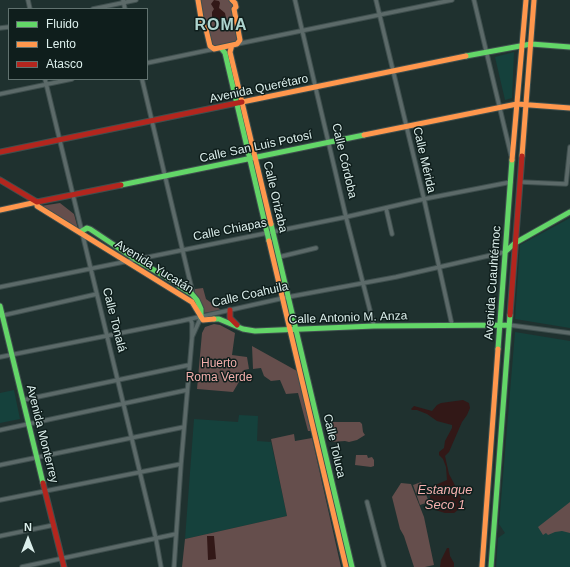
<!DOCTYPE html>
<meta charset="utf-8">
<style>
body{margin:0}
#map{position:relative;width:570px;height:567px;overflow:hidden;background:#1f312f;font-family:Arial,sans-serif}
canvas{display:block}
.legend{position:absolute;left:8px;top:8px;width:140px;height:72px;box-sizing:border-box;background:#0f1e1c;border:1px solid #61726f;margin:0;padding:5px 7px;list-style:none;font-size:12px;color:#dcefec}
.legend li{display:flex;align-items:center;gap:8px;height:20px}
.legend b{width:20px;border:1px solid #61726f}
.north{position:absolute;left:8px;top:519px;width:40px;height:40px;-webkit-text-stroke:3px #0f1e1c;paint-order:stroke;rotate:0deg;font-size:11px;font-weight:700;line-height:16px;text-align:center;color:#dcefec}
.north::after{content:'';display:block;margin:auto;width:14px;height:18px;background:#dcefec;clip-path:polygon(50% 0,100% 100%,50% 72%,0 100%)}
</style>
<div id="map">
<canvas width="570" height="567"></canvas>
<ul class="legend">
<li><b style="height:5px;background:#63d668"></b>Fluido</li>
<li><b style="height:5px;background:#ff974d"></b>Lento</li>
<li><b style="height:5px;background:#b3261e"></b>Atasco</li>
</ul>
<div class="north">N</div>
</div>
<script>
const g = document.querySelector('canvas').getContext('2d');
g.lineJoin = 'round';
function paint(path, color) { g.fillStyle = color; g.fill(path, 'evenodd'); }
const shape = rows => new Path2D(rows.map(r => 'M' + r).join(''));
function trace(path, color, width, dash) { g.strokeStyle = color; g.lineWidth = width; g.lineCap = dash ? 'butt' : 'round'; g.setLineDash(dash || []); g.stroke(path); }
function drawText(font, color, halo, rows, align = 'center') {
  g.font = font + ' Arial,sans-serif'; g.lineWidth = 3; g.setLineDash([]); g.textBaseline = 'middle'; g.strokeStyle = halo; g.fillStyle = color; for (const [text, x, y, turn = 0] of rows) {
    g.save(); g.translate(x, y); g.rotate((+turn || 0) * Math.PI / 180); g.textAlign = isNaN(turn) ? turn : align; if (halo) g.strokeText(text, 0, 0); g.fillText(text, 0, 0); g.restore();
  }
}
paint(shape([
 [514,52,512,98,505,100,495,57],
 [570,218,570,328,515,319,520,245],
 [515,332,570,341,570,567,496,567,498,538,505,533,499,524],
 [14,390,20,419,0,423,0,393],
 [239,415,258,416,257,441,271,442,287,516,185,539,194,419,238,422]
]), '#15413c');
paint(shape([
 [198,0,232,0,235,3,239,42,211,48],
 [60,203,74,214,78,229,41,206],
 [203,288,206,299,221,310,204,313,202,305,195,293,195,289],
 [214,324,220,325,235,333,232,355,247,357,249,369,244,370,244,379,240,380,233,392,197,389,202,333,205,327],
 [252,346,297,371,311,431,308,431,298,393,286,394,280,380,271,381,264,376,261,368,253,369],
 [328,422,360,422,362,424,363,432,365,435,357,440,349,442,345,441,331,442],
 [294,434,295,441,312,438,341,567,182,567,185,539,287,516,271,439],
 [356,455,367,455,368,458,372,457,374,460,374,466,371,467,355,465],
 [421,482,429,502,420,505,413,485],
 [401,483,411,484,424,517,434,565,425,567,414,567,404,536,400,529,392,497],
 [570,502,570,533,562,531,555,532,548,535,546,533,543,535,538,527]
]), '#654e4c');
paint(shape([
 [214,0,219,1,220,3,219,8,225,13,226,18,223,21,225,27,221,30,217,28,217,22,212,19,212,12,214,9,211,4],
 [463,400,469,403,470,408,467,415,462,422,452,445,449,452,445,456,449,474,460,495,463,506,454,513,445,513,429,508,431,489,433,486,447,480,446,467,443,459,439,455,439,452,444,448,445,441,452,428,452,425,437,421,427,414,417,410,412,410,411,409,414,406,432,411,437,405,441,403],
 [207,536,214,536,216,559,208,560],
 [447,548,449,548,450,556,454,563,454,567,440,567,441,560]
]), '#321817');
const street = shape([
 [28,0,30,9],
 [123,0,125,9],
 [295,0,346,217,374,326],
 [376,0,424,199,452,325],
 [474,0,511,155],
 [93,9,136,0],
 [0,28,9,27],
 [237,44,452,0],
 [147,63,214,49],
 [45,79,156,539,161,567],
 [142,79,192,290,192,296],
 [0,94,72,79],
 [521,182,566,184,570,147],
 [386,208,392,234],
 [279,257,316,248],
 [0,287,346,217,424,199,511,182],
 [0,316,97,294],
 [509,325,570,333],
 [192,337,201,317],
 [0,357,181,321,288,297,396,277,505,252],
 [23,400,189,365],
 [0,430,187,390],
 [0,465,184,427],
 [0,500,181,464],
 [367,502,384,567],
 [0,536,54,525],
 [22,567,176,534],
 [174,567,181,464,192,338,192,323,190,319]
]);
const fast = shape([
 [221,48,225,53,269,241],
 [466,56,531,44,570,47],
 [121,185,364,135],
 [271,224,352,567],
 [82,231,87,228,90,229,135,259,178,284,179,286,192,294,197,300,201,309,201,317],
 [505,252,515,243,570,212],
 [0,306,43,483],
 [214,319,219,319,243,329,255,331,374,326,509,325],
 [498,349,512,160],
 [491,567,510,315]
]);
const slow = shape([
 [198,0,202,24,205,25,210,46,214,49,237,44,240,40,234,9,236,7,235,3,232,0],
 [232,45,230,52,271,224],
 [242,102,466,56],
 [364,135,517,104,570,108],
 [522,156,534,0],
 [512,160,526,0],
 [0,210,37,202,37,206,192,302,203,320,214,319],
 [269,241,346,567],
 [482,567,498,349]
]);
const jam = shape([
 [0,152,242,102],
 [0,180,37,202,121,185],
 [230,310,230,318,237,325],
 [510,315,522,156],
 [43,483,64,567]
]);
trace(street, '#3f4f4e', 5.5);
trace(fast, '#3f4f4e', 7);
trace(slow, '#3f4f4e', 7);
trace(jam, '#3f4f4e', 7);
trace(street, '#5c6a69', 3.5);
trace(fast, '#63d668', 5);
trace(slow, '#ff974d', 5);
trace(jam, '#b3261e', 5);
drawText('12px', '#dcefec', '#0f1e1c', [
 ["Avenida Querétaro",259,89,-12],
 ["Calle San Luis Potosí",256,147,-12],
 ["Calle Mérida",424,160,77],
 ["Calle Córdoba",344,161,77],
 ["Calle Orizaba",275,197,77],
 ["Calle Chiapas",230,230,-11],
 ["Avenida Yucatán",154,267,32],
 ["Avenida Cuauhtémoc",493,283,-86],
 ["Calle Coahuila",250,295,-13],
 ["Calle Antonio M. Anza",348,318,-2],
 ["Calle Tonalá",114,320,76],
 ["Avenida Monterrey",42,434,76],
 ["Calle Toluca",334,446,77]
]);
drawText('12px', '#f2aeab', '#0f1e1c', [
 ["Huerto",219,364],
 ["Roma Verde",219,378]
]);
drawText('italic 13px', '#f4afad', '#0f1e1c', [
 ["Estanque",445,490],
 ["Seco 1",445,505]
]);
g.letterSpacing = '1px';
drawText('bold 16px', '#afd5cf', '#0f1e1c', [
 ["ROMA",221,26]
]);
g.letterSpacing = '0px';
</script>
